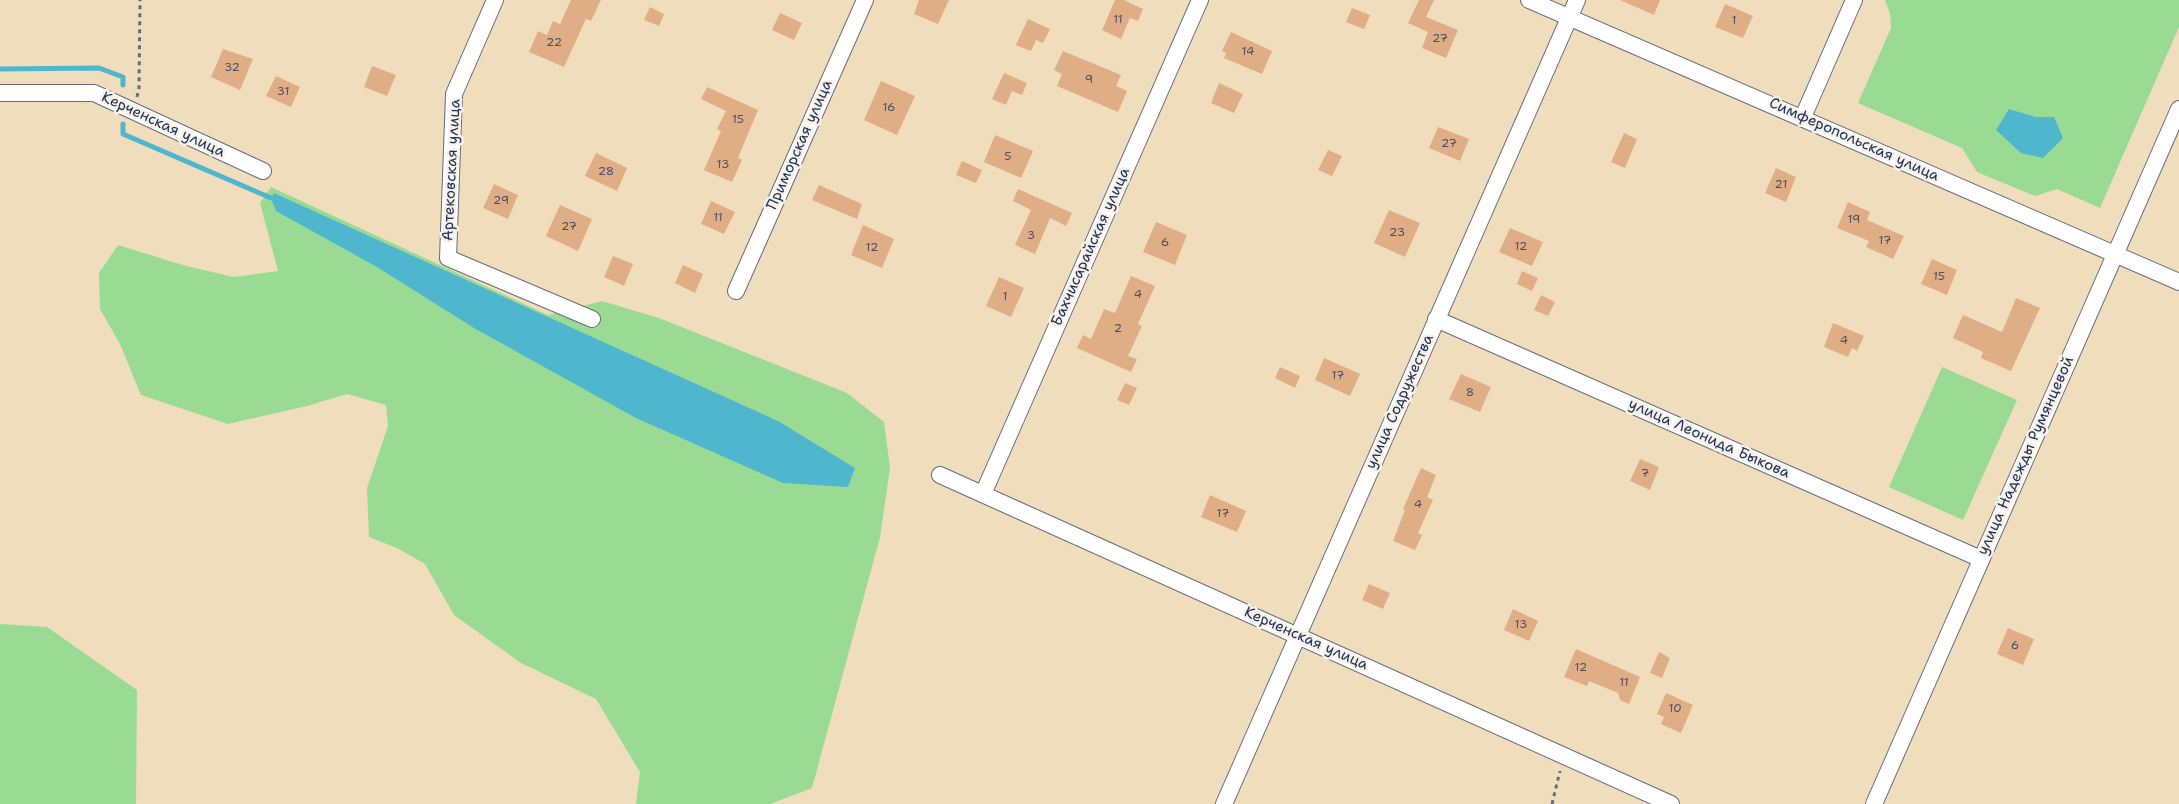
<!DOCTYPE html>
<meta charset="utf-8">
<style>
body{margin:0}
canvas{display:block;background:#f0ddbc}
</style>
<canvas width="2179" height="804"></canvas>
<script>
const g = document.querySelector('canvas').getContext('2d');
g.lineJoin = 'round';
function paint(path, color) { g.fillStyle = color; g.fill(path, 'evenodd'); }
const shape = rows => new Path2D(rows.map(r => 'M' + r).join(''));
function trace(path, color, width, dash) { g.strokeStyle = color; g.lineWidth = width; g.lineCap = dash ? 'butt' : 'round'; g.setLineDash(dash || []); g.stroke(path); }
function drawText(font, color, halo, rows, align = 'center') {
  g.font = font + ' "Shantell Sans",sans-serif'; g.lineWidth = 5; g.setLineDash([]); g.textBaseline = 'middle'; g.strokeStyle = halo; g.fillStyle = color; for (const [text, x, y, turn = 0] of rows) {
    g.save(); g.translate(x, y); g.rotate((+turn || 0) * Math.PI / 180); g.textAlign = isNaN(turn) ? turn : align; if (halo) g.strokeText(text, 0, 0); g.fillText(text, 0, 0); g.restore();
  }
}
paint(shape([
 [1885,0,2179,0,2179,27,2100,208,2057,189,2035,196,1977,172,1962,148,1858,103,1891,28,1890,14],
 [271,187,548,315,602,301,659,318,847,393,884,422,890,468,880,537,812,788,770,804,636,804,640,772,596,699,521,663,454,615,425,564,397,548,369,537,367,488,388,426,386,405,347,394,307,406,228,424,141,395,120,344,100,309,99,273,118,245,186,266,234,277,278,271,260,203],
 [1942,367,2017,400,1963,520,1889,487],
 [0,624,47,627,137,690,136,804,0,804]
]), '#99db92');
paint(shape([
 [2009,109,2036,117,2054,117,2063,138,2043,158,2021,153,1996,130],
 [274,193,778,421,855,468,848,487,783,483,636,418,474,328,377,267,276,211,271,198]
]), '#4fb7cd');
trace(shape([
 [0,69,99,68,123,77,123,85],
 [123,124,123,134,271,198]
]), '#4fb7cd', 5);
paint(shape([
 [571,0,601,0,591,21,586,19,564,67,529,52,538,31,547,35,553,21,560,24],
 [919,0,949,0,938,24,914,14],
 [1115,0,1124,0,1143,9,1138,21,1130,18,1121,39,1102,30],
 [1419,0,1434,0,1426,17,1458,30,1446,58,1422,48,1428,32,1408,23],
 [1620,0,1660,0,1654,15],
 [1725,4,1753,16,1743,38,1715,27],
 [650,7,664,14,659,26,644,20],
 [1352,8,1370,15,1364,29,1346,22],
 [780,13,802,23,794,40,772,30],
 [1028,19,1050,29,1043,43,1036,40,1031,51,1016,45],
 [1231,32,1272,51,1262,74,1224,58,1226,53,1222,51],
 [223,49,253,59,240,90,211,77],
 [1063,51,1121,75,1116,86,1127,91,1118,112,1057,86,1062,74,1054,70],
 [372,66,396,75,387,96,364,87],
 [1004,73,1027,83,1022,95,1012,91,1006,105,992,99],
 [276,76,300,87,291,107,266,96],
 [881,81,915,96,897,135,864,120],
 [1219,83,1243,94,1234,113,1211,103],
 [707,87,758,110,738,158,742,160,732,182,704,170,721,131,717,129,726,111,701,99],
 [1438,127,1469,139,1460,161,1429,148],
 [1624,133,1637,139,1625,168,1611,162],
 [995,135,1033,151,1021,178,984,162],
 [1328,150,1342,156,1332,176,1318,170],
 [596,153,627,168,617,191,585,176],
 [962,161,982,170,976,183,956,175],
 [1776,168,1796,177,1786,202,1765,193],
 [494,184,518,195,508,219,483,208],
 [819,185,862,204,857,219,812,200],
 [1018,189,1072,213,1066,226,1050,218,1035,254,1015,245,1031,210,1013,201],
 [711,201,735,212,724,234,701,224],
 [1848,202,1870,212,1867,220,1904,236,1893,259,1866,247,1869,241,1837,228],
 [560,205,592,219,578,251,546,236],
 [1389,210,1420,223,1405,257,1374,243],
 [1156,222,1187,235,1175,265,1143,252],
 [863,225,894,239,882,268,851,255],
 [1510,228,1543,242,1532,266,1499,252],
 [613,256,633,264,624,286,604,277],
 [1932,259,1957,270,1947,295,1921,284],
 [683,265,703,274,695,293,675,283],
 [1522,271,1538,278,1532,291,1517,284],
 [1131,276,1155,286,1138,324,1142,326,1128,356,1137,359,1131,372,1077,348,1083,335,1091,339,1104,309,1115,313],
 [999,277,1024,288,1011,317,986,306],
 [1541,295,1555,302,1548,316,1534,310],
 [2016,298,2040,308,2011,371,1981,358,1983,352,1953,338,1963,315,2002,332],
 [1833,323,1864,336,1857,351,1852,348,1848,357,1824,347],
 [1324,358,1360,374,1350,396,1315,380],
 [1280,367,1300,376,1295,388,1275,378],
 [1461,374,1491,387,1480,412,1449,399],
 [1125,383,1137,388,1129,405,1117,400],
 [1640,459,1659,467,1650,490,1630,481],
 [1421,468,1436,475,1427,497,1433,500,1418,533,1422,535,1415,550,1393,541,1405,510,1403,509],
 [1210,495,1246,511,1237,532,1201,517],
 [1369,584,1390,593,1383,609,1362,600],
 [1513,609,1538,621,1529,641,1504,630],
 [2008,628,2034,639,2023,665,1997,654],
 [1576,649,1640,677,1629,704,1620,700,1618,693,1589,681,1587,686,1564,677],
 [1659,652,1670,658,1662,678,1650,673],
 [1666,693,1693,705,1681,733,1661,724,1664,717,1657,714]
]), '#e0ae85');
const minor = shape([
 [495,0,454,94,448,258,592,319],
 [1529,0,2179,282],
 [0,93,94,93,263,171],
 [1803,117,1854,0],
 [736,291,865,0],
 [1436,319,1981,559],
 [940,475,1671,804],
 [983,494,1200,0],
 [1224,804,1577,0],
 [1874,804,2179,109]
]);
trace(minor, '#666c7f', 18);
trace(shape([
 [137,97,139,88,140,0],
 [1552,804,1560,771]
]), '#666c7f', 3, [4, 4]);
trace(minor, '#fff', 16);
drawText('12px', '#4c4f68', null, [
 ["11",1118,20],
 ["1",1734,21],
 ["27",1440,39],
 ["22",554,43],
 ["14",1248,52],
 ["32",232,68],
 ["9",1089,80],
 ["31",283,92],
 ["16",889,108],
 ["15",738,120],
 ["27",1449,144],
 ["5",1008,157],
 ["13",723,165],
 ["28",606,172],
 ["21",1781,185],
 ["29",501,201],
 ["11",718,218],
 ["19",1854,220],
 ["27",569,227],
 ["23",1397,233],
 ["3",1031,236],
 ["17",1885,241],
 ["6",1165,243],
 ["12",1521,247],
 ["12",872,248],
 ["15",1939,277],
 ["4",1138,295],
 ["1",1005,297],
 ["2",1118,329],
 ["4",1844,341],
 ["17",1338,376],
 ["8",1470,393],
 ["7",1645,474],
 ["4",1418,505],
 ["17",1223,514],
 ["13",1521,625],
 ["6",2015,646],
 ["12",1581,668],
 ["11",1624,683],
 ["10",1675,709]
]);
drawText('15px', '#1b2f5e', '#f7f3e8', [
 ["Керченская улица",163,125,25],
 ["Симферопольская улица",1854,140,24],
 ["Приморская улица",800,145,-66],
 ["Артековская улица",452,170,-87],
 ["Бахчисарайская улица",1091,247,-66],
 ["улица Содружества",1400,402,-66],
 ["улица Леонида Быкова",1709,439,24],
 ["улица Надежды Румянцевой",2026,456,-66],
 ["Керченская улица",1306,639,24]
]);
</script>
